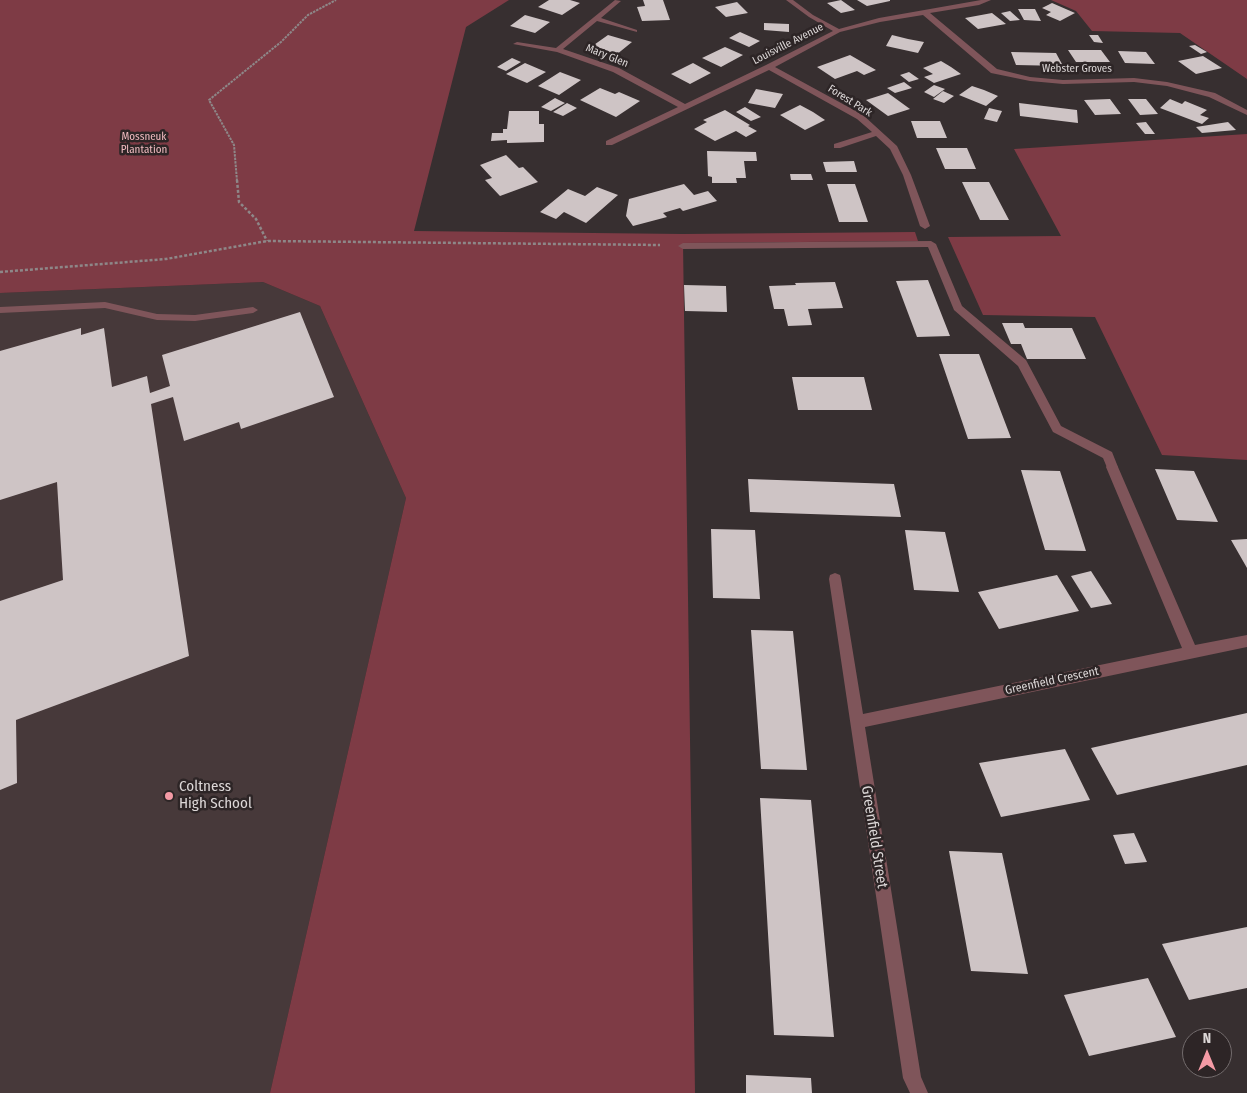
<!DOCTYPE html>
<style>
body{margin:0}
#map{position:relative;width:1247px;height:1093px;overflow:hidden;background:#372f30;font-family:"Fira Sans Condensed",sans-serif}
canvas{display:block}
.north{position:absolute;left:1182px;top:1028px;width:50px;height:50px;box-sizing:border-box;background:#2d2526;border:1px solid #736c6d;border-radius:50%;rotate:0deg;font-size:14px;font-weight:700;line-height:20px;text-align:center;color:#dcd7d7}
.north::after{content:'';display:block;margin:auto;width:18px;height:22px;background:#f49aa5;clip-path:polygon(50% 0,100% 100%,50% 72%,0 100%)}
</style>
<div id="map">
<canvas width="1247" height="1093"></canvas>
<div class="north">N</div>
</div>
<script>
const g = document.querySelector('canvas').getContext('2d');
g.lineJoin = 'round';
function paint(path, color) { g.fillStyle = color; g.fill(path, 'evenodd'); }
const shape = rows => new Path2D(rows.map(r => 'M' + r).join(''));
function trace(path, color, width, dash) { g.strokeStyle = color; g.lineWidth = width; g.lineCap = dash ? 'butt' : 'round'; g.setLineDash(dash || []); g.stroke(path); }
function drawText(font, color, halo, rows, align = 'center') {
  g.font = font + ' "Fira Sans Condensed",sans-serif'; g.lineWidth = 5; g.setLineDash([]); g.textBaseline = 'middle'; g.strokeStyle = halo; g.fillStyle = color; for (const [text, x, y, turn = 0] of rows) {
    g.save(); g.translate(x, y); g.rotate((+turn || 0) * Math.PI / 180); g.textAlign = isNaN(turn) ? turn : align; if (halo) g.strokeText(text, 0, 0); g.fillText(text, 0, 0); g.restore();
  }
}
paint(shape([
 [263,282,320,306,406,498,270,1093,0,1093,0,293]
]), '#47393a');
paint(shape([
 [0,0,509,0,466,27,414,231,683,234,915,232,918,241,683,243,695,1093,270,1093,406,498,320,306,263,282,0,293],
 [1051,0,1247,0,1247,79,1180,33,1092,31,1076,11],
 [1247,134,1247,460,1162,455,1095,317,983,315,948,237,1061,236,1014,149]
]), '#7e3b45');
paint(shape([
 [549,0,570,0,580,3,562,15,538,7],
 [643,0,663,0,670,20,642,21,637,7,645,6],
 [841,0,855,10,841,13,827,3],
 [857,0,890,0,890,1,867,6],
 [737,2,748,13,726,17,715,7],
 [1052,3,1075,13,1060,21,1046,15,1051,12,1042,8],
 [1018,9,1035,9,1041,21,1024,20],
 [1010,11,1020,20,1010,21,1001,13],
 [992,13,1006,24,978,29,965,18],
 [525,15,550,22,535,33,510,26],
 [764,23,789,24,789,32,764,30],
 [740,32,760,41,749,47,729,38],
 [608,35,632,42,616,55,591,47],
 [892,35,908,39,924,42,918,53,886,46],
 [1089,35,1098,35,1103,43,1094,42],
 [1195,45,1207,52,1201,54,1189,46],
 [725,47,743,55,721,67,702,58],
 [1068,50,1101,50,1110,62,1076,62],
 [1118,51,1146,52,1155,64,1125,63],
 [1011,52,1056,53,1063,66,1016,65],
 [850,55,876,70,864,75,857,71,835,79,817,67],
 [1203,56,1222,68,1196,74,1178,61],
 [512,58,521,62,506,71,497,67],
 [941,61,951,67,961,74,934,83,924,77,933,74,923,68],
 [525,63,546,72,527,83,506,74],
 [693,63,711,73,690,84,671,74],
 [560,72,581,80,559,95,538,86],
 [909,72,919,79,909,82,900,75],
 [904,82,912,88,895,93,887,88],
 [934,85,945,89,934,97,924,92],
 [972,86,984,90,998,96,986,106,959,95],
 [600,88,615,94,619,92,640,101,616,117,580,100],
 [756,89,783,94,775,108,748,103],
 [943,91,954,96,944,103,933,99],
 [888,93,910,109,888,116,866,100],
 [555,98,565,103,551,111,541,107],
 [1110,99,1121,114,1095,115,1084,100],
 [1128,99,1146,99,1158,114,1140,115],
 [1170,99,1182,104,1185,101,1207,110,1200,115,1209,118,1202,124,1160,108],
 [567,103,577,108,563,116,553,112],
 [1019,103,1077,110,1078,123,1020,116],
 [800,105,813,112,825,120,805,130,780,115],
 [745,107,761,117,751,121,736,112],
 [989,108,1002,111,997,122,984,119],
 [725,110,750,125,748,126,757,131,746,137,736,131,715,141,694,129,707,122,703,120],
 [509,111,539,111,539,124,544,124,544,142,507,143,507,140,491,141,492,133,503,133,503,129,507,129],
 [911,121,940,121,947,138,917,138],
 [1146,122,1155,134,1145,134,1136,123],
 [1228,122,1236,130,1202,133,1196,127],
 [936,148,967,148,976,169,945,169],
 [707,151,756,152,757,161,744,161,746,178,736,178,737,183,712,183,712,177,708,176],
 [506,155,519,168,523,167,538,182,500,196,485,180,492,178,480,165],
 [854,161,857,172,826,172,823,162],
 [790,174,811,174,813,180,791,180],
 [962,182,989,182,1009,220,980,220],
 [684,184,694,195,708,191,717,201,683,211,680,208,663,213,667,217,633,226,626,216,629,199],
 [827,184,855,184,868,222,839,222],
 [597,187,618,195,586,223,564,212,556,219,540,212,568,189,585,196],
 [928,280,950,336,917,337,896,281],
 [835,282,843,308,808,309,812,325,788,326,784,309,774,309,769,286,796,285,795,283],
 [684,285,726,286,727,312,685,311],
 [300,312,334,397,241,429,239,422,184,441,173,397,151,404,189,656,16,720,17,783,0,790,0,601,63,580,57,482,0,500,0,351,81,328,81,335,104,328,112,387,147,376,150,393,170,386,162,355],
 [1002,323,1023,323,1025,328,1072,328,1086,359,1027,359,1021,344,1011,344],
 [939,354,979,354,1011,438,968,439],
 [792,377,864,377,872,410,798,410],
 [1155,469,1194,471,1218,522,1177,520],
 [1021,470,1060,471,1086,551,1045,550],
 [748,479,894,484,901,517,750,512],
 [711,529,755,530,760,599,713,598],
 [905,530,945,532,959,592,914,590],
 [1247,539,1247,568,1231,540],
 [1091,571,1112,604,1091,608,1071,576],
 [1057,575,1079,611,999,629,978,592],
 [751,630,793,631,807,770,761,769],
 [1247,713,1247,765,1117,795,1091,748],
 [1065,749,1090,800,1001,817,979,763],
 [760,798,811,800,834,1037,774,1035],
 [1134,833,1147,862,1125,864,1113,835],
 [949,851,1002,853,1028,974,971,971],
 [1247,927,1247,988,1189,1000,1162,944],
 [1148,978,1176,1037,1089,1056,1064,995],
 [746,1075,811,1078,812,1093,746,1093]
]), '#cec4c5');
trace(shape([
 [237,181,234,145,209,100,281,42,308,15,336,0]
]), '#8e8788', 2, [2.5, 1]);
trace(shape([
 [237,180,239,202,256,219,267,241],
 [0,272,166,259,267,241,660,245]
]), '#8e8788', 2.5, [3, 2]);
paint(shape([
 [931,241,936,244,962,306,1026,360,1061,426,1112,452,1118,467,1116,470,1108,470,1103,458,1053,432,1018,366,954,310,928,247,683,249,678,246,683,243,931,241],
 [105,302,157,314,195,315,253,307,258,310,253,313,195,321,157,320,105,308,0,313,0,307,105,302]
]), '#7f555a');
paint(shape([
 [615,0,621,1,601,18,637,30,637,32,597,21,563,49,619,68,685,104,766,65,833,31,809,17,786,0,793,0,813,15,839,29,879,18,981,0,991,0,979,5,930,13,997,69,1030,77,1063,80,1134,78,1167,82,1215,93,1247,110,1247,115,1209,97,1167,86,1134,82,1063,84,1030,81,991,73,923,15,880,22,840,32,775,67,863,115,897,146,911,175,930,226,925,229,920,226,903,175,890,149,876,136,840,148,834,148,834,144,872,132,857,119,769,70,612,145,606,145,606,141,678,107,613,72,557,52,513,44,517,42,556,48,615,0],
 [1112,462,1116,464,1118,467,1195,645,1247,635,1247,647,865,727,921,1077,928,1093,910,1093,903,1078,829,579,830,575,835,573,840,575,841,579,863,714,1182,648,1106,467,1108,464,1112,462]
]), '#7f555a');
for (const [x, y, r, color] of [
 [169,796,5,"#f49aa5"]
]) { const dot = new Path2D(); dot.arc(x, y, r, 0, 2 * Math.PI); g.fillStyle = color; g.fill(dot); trace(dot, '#2d2526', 2); }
drawText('11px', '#dcd7d7', '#2d2526', [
 ["Louisville Avenue",788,44,-27],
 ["Mary Glen",607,56,22],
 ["Webster Groves",1077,69],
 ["Forest Park",850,101,32]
]);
drawText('11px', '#efbabf', '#2d2526', [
 ["Mossneuk",144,137],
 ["Plantation",144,150]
]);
drawText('12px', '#dcd7d7', '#2d2526', [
 ["Greenfield Crescent",1052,681,-12]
]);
drawText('15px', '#dcd7d7', '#2d2526', [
 ["Coltness",179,787],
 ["High School",179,804]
], 'left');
drawText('15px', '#dcd7d7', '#2d2526', [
 ["Greenfield Street",874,837,81]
]);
</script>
